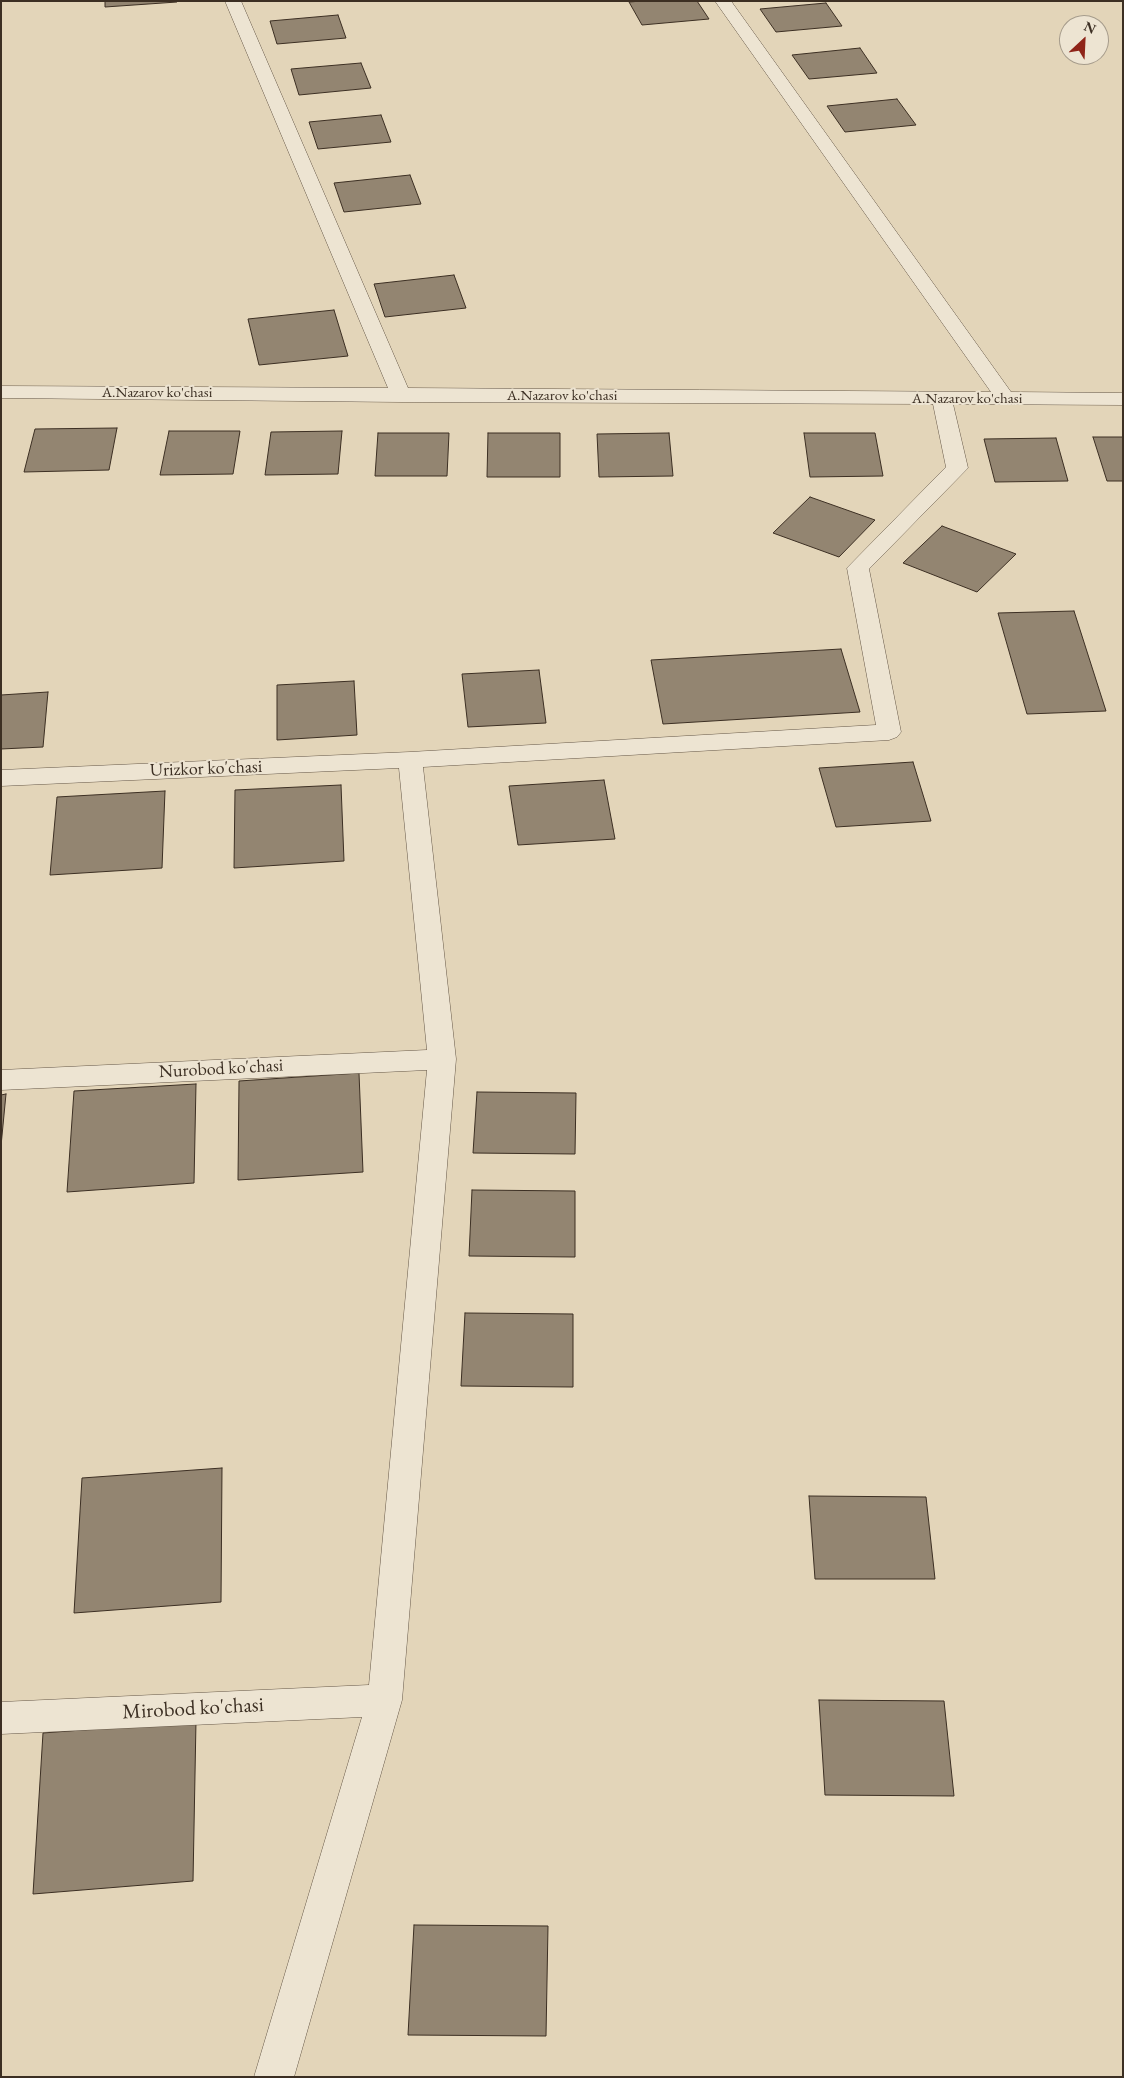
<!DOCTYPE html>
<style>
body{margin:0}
#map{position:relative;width:1124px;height:2078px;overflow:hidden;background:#e3d5b9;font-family:"EB Garamond",serif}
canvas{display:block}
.frame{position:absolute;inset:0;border:2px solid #3c2f23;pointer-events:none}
.north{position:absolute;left:1059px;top:15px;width:50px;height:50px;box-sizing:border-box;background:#ede4d2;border:1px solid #a69c8c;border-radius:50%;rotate:25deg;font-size:14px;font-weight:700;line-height:20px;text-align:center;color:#3c2f23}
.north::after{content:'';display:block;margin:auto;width:18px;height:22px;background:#8f2418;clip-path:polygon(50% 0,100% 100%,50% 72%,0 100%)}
</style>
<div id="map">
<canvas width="1124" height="2078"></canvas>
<div class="frame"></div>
<div class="north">N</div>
</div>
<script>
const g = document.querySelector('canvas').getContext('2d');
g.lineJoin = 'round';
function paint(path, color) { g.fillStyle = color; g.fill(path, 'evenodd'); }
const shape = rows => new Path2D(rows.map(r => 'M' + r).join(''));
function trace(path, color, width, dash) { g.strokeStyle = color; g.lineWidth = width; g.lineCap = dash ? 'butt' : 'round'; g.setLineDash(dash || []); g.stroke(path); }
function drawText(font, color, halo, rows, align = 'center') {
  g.font = font + ' "EB Garamond",serif'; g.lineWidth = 4; g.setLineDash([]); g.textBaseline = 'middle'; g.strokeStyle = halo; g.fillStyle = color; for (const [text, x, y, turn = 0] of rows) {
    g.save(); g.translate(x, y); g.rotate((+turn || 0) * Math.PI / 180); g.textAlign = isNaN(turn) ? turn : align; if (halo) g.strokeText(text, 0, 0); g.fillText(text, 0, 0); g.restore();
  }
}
const building = shape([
 [105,1,177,1,177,2,105,7,105,1],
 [642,1,697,1,709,19,642,25,629,2,642,1],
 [826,3,842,26,776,32,760,9,826,3],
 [338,15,346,38,277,44,270,21,338,15],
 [860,48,877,73,809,79,792,55,860,48],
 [361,63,371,88,299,95,291,69,361,63],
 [897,99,916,125,845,132,827,106,897,99],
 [381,115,391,142,318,149,309,122,381,115],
 [410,175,421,204,344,212,334,183,410,175],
 [454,275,466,308,385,317,374,284,454,275],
 [334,310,348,356,259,365,248,319,334,310],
 [117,428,109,470,24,472,35,429,117,428],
 [169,431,240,431,233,474,160,475,169,431],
 [342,431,338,474,265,475,271,432,342,431],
 [378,433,449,433,447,476,375,476,378,433],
 [488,433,560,433,560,477,487,477,488,433],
 [669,433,673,476,599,477,597,434,669,433],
 [804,433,875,433,883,476,810,477,804,433],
 [1093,437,1123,437,1123,481,1107,481,1093,437],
 [1056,438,1068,481,995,482,984,439,1056,438],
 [810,497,875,520,839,557,773,533,810,497],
 [942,526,1016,554,977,592,903,563,942,526],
 [1074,611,1106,711,1027,714,998,613,1074,611],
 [841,649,860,712,663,724,651,660,841,649],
 [539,670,546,723,468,727,462,674,539,670],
 [354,681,357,735,277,740,277,685,354,681],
 [48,692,43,747,1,749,1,695,48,692],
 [913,762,931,821,836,827,819,768,913,762],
 [604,780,615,839,518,845,509,786,604,780],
 [341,785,344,861,234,868,235,790,341,785],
 [165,791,162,868,50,875,57,797,165,791],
 [359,1073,363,1172,238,1180,239,1081,359,1073],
 [196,1084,194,1183,67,1192,74,1091,196,1084],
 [477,1092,576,1093,575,1154,473,1153,477,1092],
 [6,1094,1,1146,1,1095,6,1094],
 [472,1190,575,1191,575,1257,469,1256,472,1190],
 [465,1313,573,1314,573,1387,461,1386,465,1313],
 [222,1468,221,1602,74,1613,82,1478,222,1468],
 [809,1496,926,1497,935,1579,815,1579,809,1496],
 [819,1700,944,1701,954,1796,825,1795,819,1700],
 [196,1721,193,1881,33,1894,43,1733,196,1721],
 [414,1925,548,1926,546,2036,408,2035,414,1925]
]);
paint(building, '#938571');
trace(building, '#3c2f23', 1);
const minor = shape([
 [225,1,241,1,408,388,991,392,715,1,731,1,1011,392,1123,393,1123,405,953,404,968,468,869,569,901,732,897,737,889,740,423,767,456,1059,402,1700,294,2077,254,2077,362,1717,1,1734,1,1702,369,1685,427,1070,1,1090,1,1070,427,1050,399,768,1,786,1,770,410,752,876,725,847,568,946,467,933,404,401,402,1,398,1,386,388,388,225,1]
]);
trace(minor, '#665848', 1);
paint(minor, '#ede4d2');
drawText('15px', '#3c2f23', '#ede4d2', [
 ["A.Nazarov ko'chasi",157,393],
 ["A.Nazarov ko'chasi",562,396],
 ["A.Nazarov ko'chasi",967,399]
]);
drawText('18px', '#3c2f23', '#ede4d2', [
 ["Urizkor ko'chasi",206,769,-2],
 ["Nurobod ko'chasi",221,1069,-3]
]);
drawText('21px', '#3c2f23', '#ede4d2', [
 ["Mirobod ko'chasi",193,1709,-3]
]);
</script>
